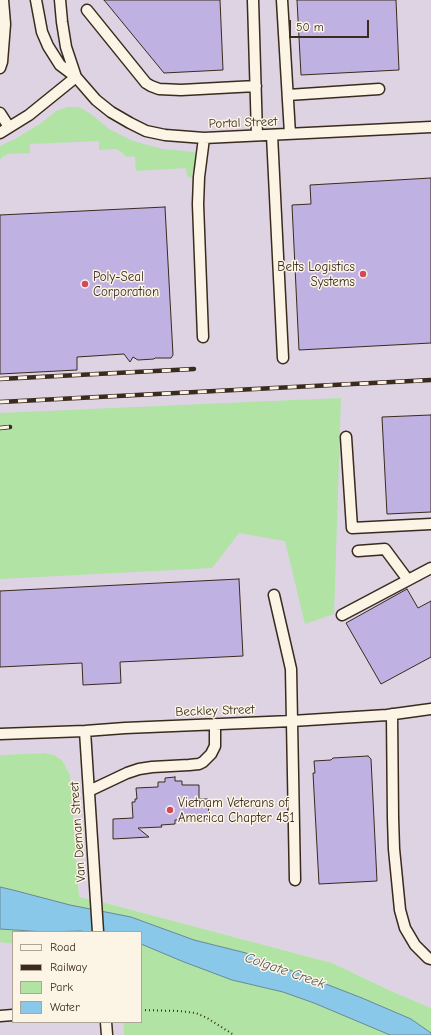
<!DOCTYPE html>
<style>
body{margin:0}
#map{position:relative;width:431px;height:1035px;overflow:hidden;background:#eae1e4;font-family:"Comic Neue",sans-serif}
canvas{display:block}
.legend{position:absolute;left:12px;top:931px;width:130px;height:92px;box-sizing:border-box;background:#fcf5e5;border:1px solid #afa495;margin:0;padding:5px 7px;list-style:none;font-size:12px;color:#3b2a1e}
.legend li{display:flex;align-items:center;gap:8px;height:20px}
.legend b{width:20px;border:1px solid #afa495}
.scale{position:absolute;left:289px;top:20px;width:80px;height:18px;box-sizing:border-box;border:2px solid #3b2a1e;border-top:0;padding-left:5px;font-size:12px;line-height:14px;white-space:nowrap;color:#3b2a1e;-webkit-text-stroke:3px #fcf5e5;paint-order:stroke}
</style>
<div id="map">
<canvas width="431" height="1035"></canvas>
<ul class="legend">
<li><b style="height:5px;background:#fcf5e5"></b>Road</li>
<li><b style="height:5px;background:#3b2a1e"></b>Railway</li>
<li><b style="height:11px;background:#b0e3a4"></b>Park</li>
<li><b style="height:11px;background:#89c8e9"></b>Water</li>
</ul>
<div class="scale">50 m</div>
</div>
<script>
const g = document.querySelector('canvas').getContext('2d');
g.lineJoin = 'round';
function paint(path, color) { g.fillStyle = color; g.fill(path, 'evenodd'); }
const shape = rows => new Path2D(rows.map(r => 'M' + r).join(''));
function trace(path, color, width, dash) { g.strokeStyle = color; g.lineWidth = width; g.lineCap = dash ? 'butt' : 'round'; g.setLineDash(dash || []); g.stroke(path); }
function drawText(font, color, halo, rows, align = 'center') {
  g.font = font + ' "Comic Neue",sans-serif'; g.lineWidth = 3; g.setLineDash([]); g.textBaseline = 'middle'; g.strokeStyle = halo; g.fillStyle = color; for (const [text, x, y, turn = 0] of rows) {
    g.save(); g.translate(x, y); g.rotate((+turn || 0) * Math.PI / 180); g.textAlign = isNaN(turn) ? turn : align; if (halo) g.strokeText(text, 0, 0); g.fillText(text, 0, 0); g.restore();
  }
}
paint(shape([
 [0,0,431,0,431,1008,391,991,332,963,113,905,79,897,70,775,62,760,54,755,45,753,0,755],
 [0,942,13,944,13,1022,123,1022,124,1035,0,1035]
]), '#ddd3e3');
paint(shape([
 [68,107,79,107,91,114,109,129,133,141,162,149,194,152,197,157,191,178,187,176,186,168,136,171,135,156,126,157,122,152,116,149,99,150,99,141,30,144,30,153,8,154,2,157,0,160,0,146,15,139,40,124,56,111],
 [341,398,334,614,305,624,285,541,239,533,212,568,0,579,0,413],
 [45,753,54,755,62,760,70,775,79,897,113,905,332,963,391,991,431,1008,431,1035,124,1035,123,1022,141,1022,141,932,13,932,13,944,0,942,0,755]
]), '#b0e3a4');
const water = shape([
 [0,887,13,890,70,905,131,917,194,940,246,953,362,998,411,1019,431,1033,431,1035,390,1035,314,1003,283,992,232,980,184,962,141,944,141,932,88,932,80,931,45,932,0,929,0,887]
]);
paint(water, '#89c8e9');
trace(water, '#6a8998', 1);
const building = shape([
 [104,0,220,0,223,70,164,73,104,0],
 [297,0,396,0,399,70,301,75,297,0],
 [431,178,431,343,299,350,292,205,311,204,310,185,431,178],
 [165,207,173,355,171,358,155,358,154,359,138,360,133,357,130,362,124,354,77,357,77,370,0,374,0,215,165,207],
 [431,415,431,512,387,514,382,417,431,415],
 [239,579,243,656,120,662,121,683,83,685,82,663,0,667,0,591,239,579],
 [407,589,418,608,431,601,431,657,381,684,346,623,407,589],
 [368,756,371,759,377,881,319,884,313,773,315,773,314,761,331,760,333,758,368,756],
 [175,777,175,781,182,781,182,785,199,785,199,799,208,799,209,819,175,820,175,824,161,825,162,827,138,828,149,837,113,839,113,819,133,818,132,802,135,802,135,799,137,799,136,788,158,787,158,782,165,782,165,778,175,777]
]);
paint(building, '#bfb1e2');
trace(building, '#3b2a1e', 1);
const minor = shape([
 [36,0,42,32,48,46,60,65,76,77,96,100,111,112,130,123,146,131,165,135,204,138,431,127],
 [60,0,62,22,66,47,76,77],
 [253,0,257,135],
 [282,0,290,134],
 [87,10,146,83,151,86,159,89,181,90,256,86],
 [0,68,2,62,5,24,3,0],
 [288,95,379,89],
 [0,113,9,127],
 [0,133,29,115,76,77],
 [272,135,283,358],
 [203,337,198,204,199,177,204,138],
 [346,437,352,528,431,524],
 [358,551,385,549,408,580],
 [274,595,291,669,295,880],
 [342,615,431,568],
 [392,714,393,818,394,849,400,910,405,928,415,945,428,958,431,959],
 [85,731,98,932],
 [0,734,85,731,125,728,292,721,387,715,431,709],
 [89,791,127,773,139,769,152,767,189,765,199,764,203,762,211,754,215,746,215,724],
 [0,1016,13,1015],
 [106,1022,107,1035]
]);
trace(minor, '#3b2a1e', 13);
trace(shape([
 [141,1010,179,1011,196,1013,207,1018,234,1035]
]), '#3b2a1e', 2, [1, 3]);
trace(minor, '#fcf5e5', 10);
const rail = shape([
 [0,379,194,369],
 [0,402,431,380],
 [0,428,10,427]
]);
trace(rail, '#3b2a1e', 4.5);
trace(rail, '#fcf5e5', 3, [9]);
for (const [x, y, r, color] of [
 [363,274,4,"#d1495b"],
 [85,284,4,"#d1495b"],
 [170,810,4,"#d1495b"]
]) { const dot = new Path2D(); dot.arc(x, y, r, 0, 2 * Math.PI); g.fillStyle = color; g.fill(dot); trace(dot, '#fcf5e5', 1.5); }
drawText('13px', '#3b2a1e', '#fcf5e5', [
 ["Portal Street",243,123,-2],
 ["Beckley Street",215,711,-2],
 ["Van Deman Street",78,832,-94]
]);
drawText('13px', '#3b2a1e', '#fcf5e5', [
 ["Belts Logistics",355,267,"right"],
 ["Systems",355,282,"right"],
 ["Poly-Seal",93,277],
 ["Corporation",93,292],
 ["Vietnam Veterans of",178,803],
 ["America Chapter 451",178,818]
], 'left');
drawText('italic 14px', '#52595b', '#fcf5e5', [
 ["Colgate Creek",285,971,19]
]);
</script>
